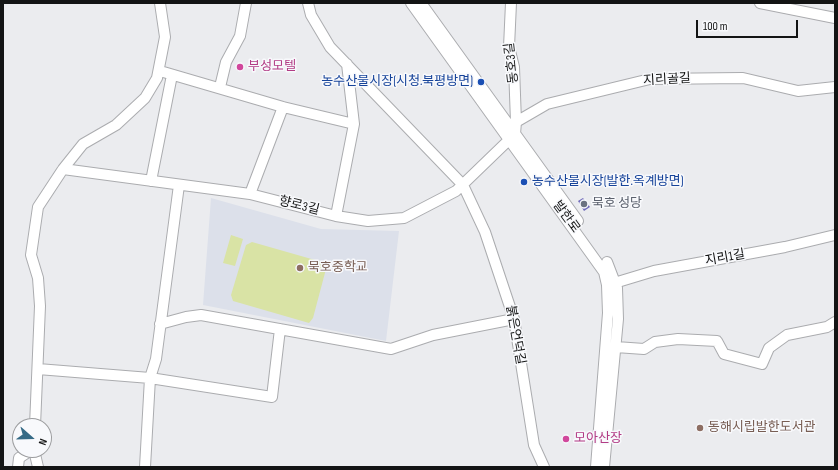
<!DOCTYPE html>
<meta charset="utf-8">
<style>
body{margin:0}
#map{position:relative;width:838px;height:470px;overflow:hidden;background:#ebecef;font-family:"Sofia Sans Condensed",sans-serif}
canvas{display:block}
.frame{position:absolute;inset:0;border:4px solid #131414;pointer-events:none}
.north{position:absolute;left:12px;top:418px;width:40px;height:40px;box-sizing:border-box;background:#f8f9fc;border:1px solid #9c9d9f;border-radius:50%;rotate:110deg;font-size:11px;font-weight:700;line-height:16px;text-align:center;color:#131414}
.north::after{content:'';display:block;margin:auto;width:14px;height:18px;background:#356a86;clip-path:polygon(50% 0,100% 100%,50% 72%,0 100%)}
.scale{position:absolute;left:696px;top:20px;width:102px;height:18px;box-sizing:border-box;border:2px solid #131414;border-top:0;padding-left:5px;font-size:12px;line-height:14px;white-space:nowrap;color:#131414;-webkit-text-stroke:3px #f8f9fc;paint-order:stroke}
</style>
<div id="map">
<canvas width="838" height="470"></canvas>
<div class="frame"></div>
<div class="north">N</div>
<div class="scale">100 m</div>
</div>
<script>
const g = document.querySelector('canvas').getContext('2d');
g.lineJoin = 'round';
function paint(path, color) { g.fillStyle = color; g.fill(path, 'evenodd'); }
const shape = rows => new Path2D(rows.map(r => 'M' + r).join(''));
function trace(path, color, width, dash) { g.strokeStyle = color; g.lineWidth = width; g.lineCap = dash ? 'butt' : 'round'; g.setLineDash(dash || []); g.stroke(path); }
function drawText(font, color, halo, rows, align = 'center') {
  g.font = font + ' "Sofia Sans Condensed","Noto Sans KR",sans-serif'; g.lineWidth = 3; g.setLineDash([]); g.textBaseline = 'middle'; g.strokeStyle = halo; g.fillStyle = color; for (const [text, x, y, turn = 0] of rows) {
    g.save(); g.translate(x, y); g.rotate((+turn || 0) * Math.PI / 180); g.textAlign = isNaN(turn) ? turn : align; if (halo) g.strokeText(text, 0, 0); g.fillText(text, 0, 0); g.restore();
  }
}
paint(shape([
 [211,198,321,229,399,231,386,341,203,305]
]), '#dce0ea');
paint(shape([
 [231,235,243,239,235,266,223,263],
 [252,242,322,262,326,265,326,269,313,318,309,323,233,301,231,295,246,245]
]), '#d9e3a5');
paint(shape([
 [583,198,590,207,584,211,578,201]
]), '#6f6ab9');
const minor = shape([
 [308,3,311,15,330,47,463,185,485,232,514,319,534,445,544,467],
 [411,3,604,272,607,285,608,313,596,467],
 [421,3,578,221],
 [511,3,509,47,514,67,516,122],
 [760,3,835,18],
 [160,71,283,107,354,124],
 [220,87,226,62,240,36,246,3],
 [515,134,516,122,547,104,650,79,743,78,798,91,835,87],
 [63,169,250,194,336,216,368,221,404,218,456,191,514,135],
 [151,181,172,75],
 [250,194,283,107],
 [336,216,354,124,347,64],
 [611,284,654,271,785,247,835,235],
 [160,324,186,317,201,315,391,349,433,335,514,319],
 [616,347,644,349,655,342,678,339,717,341,724,354,762,364,769,348,787,335,827,327,835,322],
 [38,369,150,378,272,397,280,329],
 [35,426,40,306,38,278,31,255,38,207,63,169,83,144,116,125,145,98,157,78,165,37,160,3],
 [34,450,38,467],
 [18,467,19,458,31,450],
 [145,467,150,378,156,359,179,185],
 [604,467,618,319,617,288,607,262]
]);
trace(minor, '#abacaf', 12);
trace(minor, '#fff', 10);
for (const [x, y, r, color] of [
 [240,67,4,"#d1479c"],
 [481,82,4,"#1a4fb4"],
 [524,182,4,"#1a4fb4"],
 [584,204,4,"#6b7280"],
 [300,268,4,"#8d6e63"],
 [700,428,4,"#8d6e63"],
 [566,439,4,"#d1479c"]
]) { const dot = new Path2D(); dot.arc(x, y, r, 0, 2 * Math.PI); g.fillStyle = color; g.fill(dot); trace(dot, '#f8f9fc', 1.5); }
drawText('13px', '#131414', '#f8f9fc', [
 ["동호3길",512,63,-96],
 ["지리골길",667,80,-3],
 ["향로3길",299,206,14],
 ["발한로",566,217,54],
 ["지리1길",725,258,-10],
 ["붉은언덕길",515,335,80]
]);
drawText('13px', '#b23c85', '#f8f9fc', [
 ["부성모텔",248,67],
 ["모아산장",574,439]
], 'left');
drawText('13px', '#164399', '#f8f9fc', [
 ["농수산물시장(시청.북평방면)",473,82],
 ["농수산물시장(발한.옥계방면)",532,182,"left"]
], 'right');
drawText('13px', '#5b616d', '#f8f9fc', [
 ["묵호 성당",592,204]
], 'left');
drawText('13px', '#785e54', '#f8f9fc', [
 ["묵호중학교",308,268],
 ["동해시립발한도서관",708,428]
], 'left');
</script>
